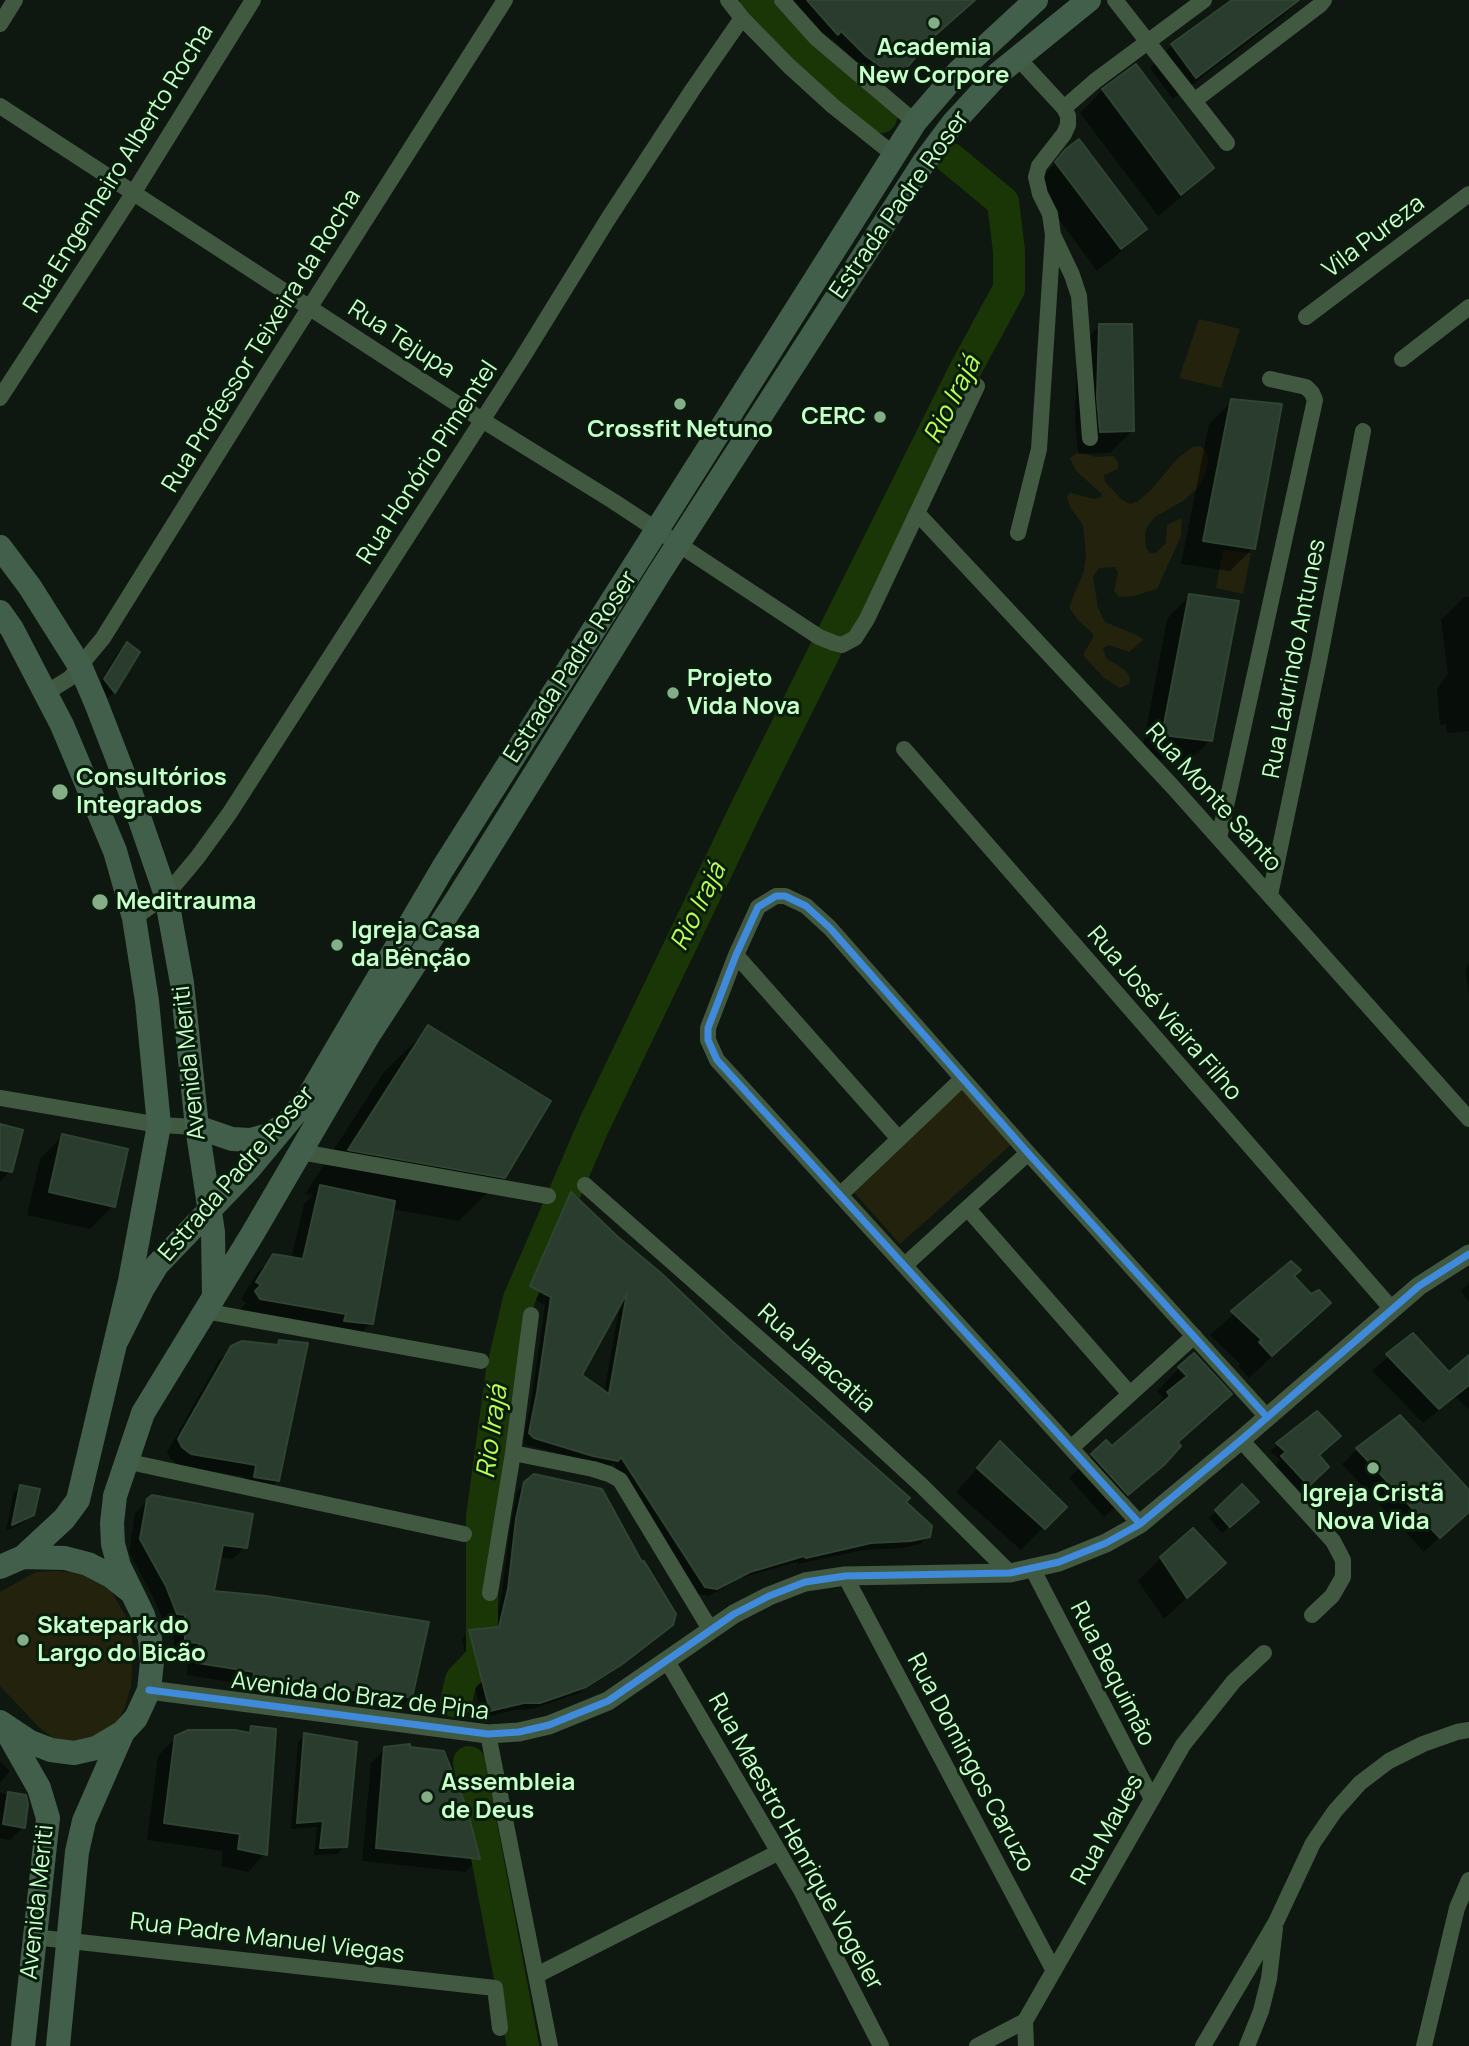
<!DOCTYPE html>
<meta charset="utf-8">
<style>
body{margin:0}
canvas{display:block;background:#0e1810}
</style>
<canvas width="1469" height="2046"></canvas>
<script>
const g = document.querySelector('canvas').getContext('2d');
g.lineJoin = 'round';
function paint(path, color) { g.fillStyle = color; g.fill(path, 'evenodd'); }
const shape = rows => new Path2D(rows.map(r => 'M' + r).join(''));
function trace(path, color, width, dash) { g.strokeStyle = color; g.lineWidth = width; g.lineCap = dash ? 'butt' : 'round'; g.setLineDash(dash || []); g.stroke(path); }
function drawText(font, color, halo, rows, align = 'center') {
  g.font = font + ' Manrope,sans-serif'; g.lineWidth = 6; g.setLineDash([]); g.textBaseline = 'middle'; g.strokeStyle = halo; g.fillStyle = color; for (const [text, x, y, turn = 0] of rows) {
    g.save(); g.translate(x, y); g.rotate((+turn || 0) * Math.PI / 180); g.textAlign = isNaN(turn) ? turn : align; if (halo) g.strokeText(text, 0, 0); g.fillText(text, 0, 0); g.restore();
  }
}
paint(shape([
 [1199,319,1240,329,1221,388,1179,378],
 [1200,446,1205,450,1209,460,1205,474,1198,488,1183,501,1155,517,1148,525,1145,533,1146,548,1150,553,1156,553,1166,543,1167,525,1182,518,1181,536,1157,589,1133,596,1119,597,1114,591,1118,573,1115,567,1099,568,1093,577,1098,608,1105,622,1137,635,1143,640,1129,652,1109,645,1103,648,1106,658,1126,671,1130,677,1129,684,1120,688,1104,678,1084,656,1084,653,1093,638,1093,634,1077,619,1069,607,1084,571,1086,555,1083,525,1070,507,1067,496,1071,493,1094,499,1101,497,1102,494,1076,471,1070,458,1078,452,1096,457,1113,456,1118,462,1118,469,1104,475,1105,482,1121,499,1130,504,1137,502,1151,490,1177,459,1192,447],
 [1223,550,1251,553,1243,594,1216,588],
 [966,1087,1014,1142,900,1244,851,1189],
 [55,1571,77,1572,97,1581,111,1591,131,1625,133,1654,131,1686,125,1707,118,1721,105,1734,71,1742,54,1739,39,1727,0,1686,0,1592,36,1572]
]), '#23220d');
paint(shape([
 [794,0,976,0,926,43,892,79,882,81,875,78,832,39,828,42,795,7],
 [1235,0,1299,0,1284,15,1173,99,1150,68,1172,45],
 [1103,90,1211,168,1189,191,1158,216,1080,113],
 [1067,150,1145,229,1122,251,1097,271,1034,186],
 [1100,326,1133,430,1110,453,1078,454,1075,422,1077,348],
 [1232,401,1253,548,1230,571,1181,564,1209,424],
 [1190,596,1210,740,1187,763,1141,757,1167,619],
 [1464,597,1469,597,1469,731,1447,733,1446,724,1440,725,1437,689,1448,674,1441,620],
 [127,644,138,653,114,692,103,703,94,692,116,655],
 [1469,965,1469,995,1465,969],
 [429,1028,503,1177,459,1221,392,1209,371,1323,354,1340,244,1315,240,1309,246,1303,241,1299,257,1273,274,1256,291,1259,304,1204,313,1195,305,1194,384,1072],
 [0,1126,10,1171,0,1182],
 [63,1136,113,1206,90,1229,27,1215,40,1159],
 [571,1195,904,1502,928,1536,920,1544,903,1548,863,1550,798,1564,797,1562,741,1578,709,1596,698,1594,613,1463,609,1467,526,1445,523,1441,531,1402,545,1305,523,1293,564,1201],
 [620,1303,604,1393,579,1376],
 [1291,1263,1292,1276,1311,1297,1329,1303,1249,1378,1238,1366,1240,1364,1210,1335],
 [1469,1283,1469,1302,1461,1291],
 [1413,1335,1449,1374,1469,1358,1469,1410,1456,1397,1423,1423,1372,1371],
 [280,1342,278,1480,266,1492,243,1489,245,1477,179,1466,171,1459,167,1452,219,1360,232,1348,275,1346],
 [1179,1368,1230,1394,1177,1443,1165,1461,1141,1485,1104,1517,1069,1478,1106,1442,1112,1449,1147,1418,1145,1416,1163,1398,1157,1391],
 [1317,1414,1317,1456,1327,1467,1301,1492,1275,1465,1280,1460,1270,1451],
 [1399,1417,1469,1493,1469,1510,1424,1552,1342,1464,1357,1449],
 [1000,1443,1064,1507,1021,1550,956,1492],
 [525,1484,641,1565,663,1632,612,1672,577,1694,532,1709,515,1710,483,1718,462,1639,469,1632,494,1629,501,1598,510,1528,517,1492],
 [1242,1486,1249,1509,1222,1533,1209,1518],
 [20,1487,32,1515,25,1522,6,1531,13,1494],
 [148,1500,245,1547,233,1559,218,1557,211,1593,410,1697,398,1709,369,1704,242,1691,243,1684,187,1675,188,1655,174,1653,174,1627,165,1625,154,1599,129,1552,135,1513],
 [1161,1558,1201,1585,1164,1619,1138,1581],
 [251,1728,265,1854,248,1872,221,1866,223,1851,147,1840,158,1756,176,1738,245,1734],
 [305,1735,345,1846,338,1854,314,1855,317,1827,291,1829,298,1742],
 [385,1749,478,1859,465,1872,362,1861,371,1763],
 [0,1761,10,1771,0,1783],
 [0,1793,24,1797,23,1827,10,1840,0,1838]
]), '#0007');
trace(shape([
 [756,0,786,34,881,117],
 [456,1702,461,1680,482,1658,482,1517,502,1371,519,1299,594,1125,745,811,964,372,1009,289,1009,251,1003,202,951,159],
 [469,1762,523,2046]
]), '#1a3607', 32);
const building = shape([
 [807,0,975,0,932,38,903,72,891,74,866,56,841,31,838,35,807,0],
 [1232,0,1299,0,1196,78,1171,44,1232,0],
 [1136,64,1214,168,1181,195,1102,89,1136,64],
 [1079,139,1147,229,1121,249,1055,162,1066,149,1079,139],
 [1099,324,1132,324,1134,431,1100,432,1097,398,1099,324],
 [1231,399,1282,404,1255,549,1203,541,1231,399],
 [1189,594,1239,601,1212,741,1162,735,1189,594],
 [127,642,140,652,115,693,104,679,127,642],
 [428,1025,551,1101,505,1178,348,1150,428,1025],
 [0,1124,23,1130,12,1172,0,1170,0,1124],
 [62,1134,128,1149,115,1207,49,1192,62,1134],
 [320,1185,395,1201,373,1324,344,1321,346,1314,260,1299,255,1291,261,1285,256,1282,273,1254,303,1259,320,1185],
 [571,1192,618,1237,662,1274,732,1341,910,1498,906,1502,932,1526,930,1537,911,1541,871,1543,806,1558,804,1556,750,1572,717,1589,705,1587,621,1457,618,1461,593,1456,534,1438,529,1433,537,1393,551,1297,530,1286,571,1192],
 [627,1293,609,1394,582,1375,627,1293],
 [1291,1261,1301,1270,1294,1276,1311,1294,1319,1290,1331,1303,1272,1356,1259,1342,1262,1340,1231,1311,1291,1261],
 [1413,1333,1449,1372,1469,1355,1469,1385,1439,1409,1386,1354,1413,1333],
 [279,1340,308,1343,279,1481,254,1477,256,1465,191,1454,182,1447,178,1439,231,1346,242,1341,278,1345,279,1340],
 [1194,1353,1232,1394,1178,1442,1181,1446,1164,1465,1128,1495,1091,1454,1106,1440,1112,1446,1170,1396,1167,1392,1187,1376,1178,1367,1194,1353],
 [1317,1411,1341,1436,1319,1455,1329,1467,1309,1486,1281,1456,1286,1452,1276,1443,1317,1411],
 [1400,1415,1469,1490,1469,1512,1440,1538,1356,1448,1400,1415],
 [1000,1441,1067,1507,1045,1529,977,1468,1000,1441],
 [534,1474,602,1489,642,1562,644,1561,676,1614,673,1625,621,1665,586,1687,540,1703,524,1703,490,1711,469,1630,499,1627,508,1589,516,1519,524,1482,534,1474],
 [1242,1484,1259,1502,1230,1527,1215,1510,1242,1484],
 [20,1485,40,1489,34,1515,12,1525,20,1485],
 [152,1495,253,1514,247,1548,223,1545,214,1591,266,1596,429,1622,412,1698,382,1693,253,1680,254,1672,198,1663,199,1643,185,1642,185,1615,177,1614,166,1586,140,1539,147,1499,152,1495],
 [1193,1528,1226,1563,1187,1598,1160,1557,1193,1528],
 [251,1726,276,1729,267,1855,238,1849,240,1834,164,1823,175,1736,188,1730,235,1730,250,1733,251,1726],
 [304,1733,357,1742,347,1847,320,1848,323,1821,297,1823,304,1733],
 [410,1744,410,1747,444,1751,467,1809,480,1859,376,1848,384,1747,410,1744],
 [8,1792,26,1795,28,1804,25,1828,3,1824,8,1792]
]);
paint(building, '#2a3c2d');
trace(building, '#2f4432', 2);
trace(shape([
 [728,0,742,18,789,66,833,106,893,154],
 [782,0,816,38,915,122],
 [1115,0,1227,143],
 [0,24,15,0],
 [1017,57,1064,108],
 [1194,101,1320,5,1324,0],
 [0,106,482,420,613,501,819,637,834,643,842,645,855,638,867,619,977,386],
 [1054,237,1072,275,1079,296,1090,438],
 [1306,317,1469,194],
 [1402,359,1469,307],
 [0,398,134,192,253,0],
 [918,514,1172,786,1469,1119],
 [1018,533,1039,449,1053,235,1050,214,1040,194,1036,177,1039,166,1064,134,1068,125,1068,116,1064,108,1095,81,1204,0],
 [46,693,70,678,103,638,268,373,505,0],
 [904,749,1391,1308],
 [1219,838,1315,400,1312,393,1306,387,1270,379],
 [1270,895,1319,661,1363,431],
 [134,918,166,895,197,858,229,814,521,360,608,219,693,89,742,18],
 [736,955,899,1139],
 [0,1098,159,1125,197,1127],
 [301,1152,548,1196],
 [585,1185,822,1394,920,1484,1010,1573],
 [841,1194,962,1079],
 [968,1209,1130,1394],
 [905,1265,1028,1153],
 [204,1311,481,1361],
 [1241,1440,1333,1541,1343,1560,1343,1577,1332,1596,1312,1615],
 [1071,1448,1194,1336],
 [513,1453,593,1469,609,1474,620,1480,710,1629],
 [125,1461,464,1534],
 [1140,1524,717,1060,708,1040,708,1028,736,955,758,907,776,896,785,896,806,906,830,928,1028,1153,1267,1417],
 [1033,1570,1152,1799],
 [845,1576,1054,1971],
 [490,1593,513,1453,531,1315],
 [667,1661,801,1890,881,2046],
 [488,1734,550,2046],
 [34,1937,495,1988,500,2028],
 [537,1975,779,1852],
 [977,2046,1025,2021],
 [1026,2046,1025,2021,1183,1745,1234,1681,1264,1653],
 [1203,2046,1276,1922,1313,1843,1335,1811,1360,1783,1389,1761,1423,1744,1457,1732,1469,1730],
 [1247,2046,1261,2011,1269,1979,1275,1928],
 [1424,2046,1457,1908,1469,1880]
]), '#425941', 16);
trace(shape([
 [149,1690,488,1734,519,1732,549,1725,608,1701,734,1614,769,1596,805,1582,845,1576,1010,1573,1059,1562,1106,1543,1140,1524,1241,1440,1419,1286,1469,1254]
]), '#425941', 19);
trace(shape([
 [0,547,30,587,81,668,96,703,130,791,166,895,182,983,197,1127,213,1232,214,1297],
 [0,612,12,629,62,725,115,851,134,918,147,1001,159,1125,130,1281,78,1500,64,1519,23,1557],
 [197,1127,232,1139,250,1140,269,1135,279,1128],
 [117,1340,143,1288,157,1265,248,1170,307,1099,443,868,915,122,958,72,1036,0],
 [0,1567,23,1557,65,1558,88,1564,111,1576,130,1591],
 [0,1722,30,1742,51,1750,74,1753,96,1748,123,1732,136,1718,149,1690,152,1662,150,1639,143,1615,119,1566,113,1544,112,1523,115,1496,143,1413,253,1233,368,1036,459,896,660,572,924,162,954,122,999,73,1089,0],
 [6,1730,39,1788,48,1818,23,2046],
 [58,2046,77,1852,84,1821,123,1732]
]), '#425f4c', 24);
trace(shape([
 [1140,1524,717,1060,708,1040,708,1028,736,955,758,907,776,896,785,896,806,906,830,928,1028,1153,1267,1417],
 [149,1690,488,1734,519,1732,549,1725,608,1701,734,1614,769,1596,805,1582,845,1576,1010,1573,1059,1562,1106,1543,1140,1524,1241,1440,1419,1286,1469,1254]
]), '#408adc', 7);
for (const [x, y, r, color] of [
 [934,23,7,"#85ae88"],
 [680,404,7,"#85ae88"],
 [880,417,7,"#85ae88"],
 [673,693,7,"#85ae88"],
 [60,792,9,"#85ae88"],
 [100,902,9,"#85ae88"],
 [337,945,7,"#85ae88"],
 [1373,1468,7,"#85ae88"],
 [23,1640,7,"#85ae88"],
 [427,1797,7,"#85ae88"]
]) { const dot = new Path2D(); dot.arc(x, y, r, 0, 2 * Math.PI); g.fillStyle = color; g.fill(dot); trace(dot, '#0a1c0c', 2.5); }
drawText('bold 24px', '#c5ffc9', '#0a1c0c', [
 ["Academia",934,48,"center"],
 ["New Corpore",934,76,"center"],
 ["CERC",866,417,"right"],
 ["Crossfit Netuno",680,430,"center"],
 ["Projeto",687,679],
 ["Vida Nova",687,707],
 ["Consultórios",76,778],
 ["Integrados",76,806],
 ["Meditrauma",116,902],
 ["Igreja Casa",351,931],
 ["da Bênção",351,959],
 ["Igreja Cristã",1373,1494,"center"],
 ["Nova Vida",1373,1522,"center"],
 ["Skatepark do",37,1626],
 ["Largo do Bicão",37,1654],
 ["Assembleia",441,1783],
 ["de Deus",441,1811]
], 'left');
drawText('24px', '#c5ffc9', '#0a1c0c', [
 ["Rua Engenheiro Alberto Rocha",119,169,-58],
 ["Estrada Padre Roser",900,205,-55],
 ["Vila Pureza",1374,237,-37],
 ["Rua Tejupa",401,340,33],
 ["Rua Professor Teixeira da Rocha",262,341,-58],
 ["Rua Honório Pimentel",428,463,-57],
 ["Rua Laurindo Antunes",1295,659,-79],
 ["Estrada Padre Roser",571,667,-57],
 ["Rua Monte Santo",1213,798,48],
 ["Rua José Vieira Filho",1164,1014,49],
 ["Avenida Meriti",190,1063,-96],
 ["Estrada Padre Roser",237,1174,-49],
 ["Rua Jaracatia",816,1359,42],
 ["Rua Bequimão",1112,1674,63],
 ["Avenida do Braz de Pina",360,1697,7],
 ["Rua Domingos Caruzo",970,1763,62],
 ["Rua Maues",1108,1830,-61],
 ["Rua Maestro Henrique Vogeler",795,1842,61],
 ["Avenida Meriti",38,1902,-84],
 ["Rua Padre Manuel Viegas",267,1939,7]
]);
drawText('italic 26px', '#b6ff53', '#0a1c0c', [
 ["Rio Irajá",953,400,-63],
 ["Rio Irajá",699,907,-64],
 ["Rio Irajá",493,1432,-82]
]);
</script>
